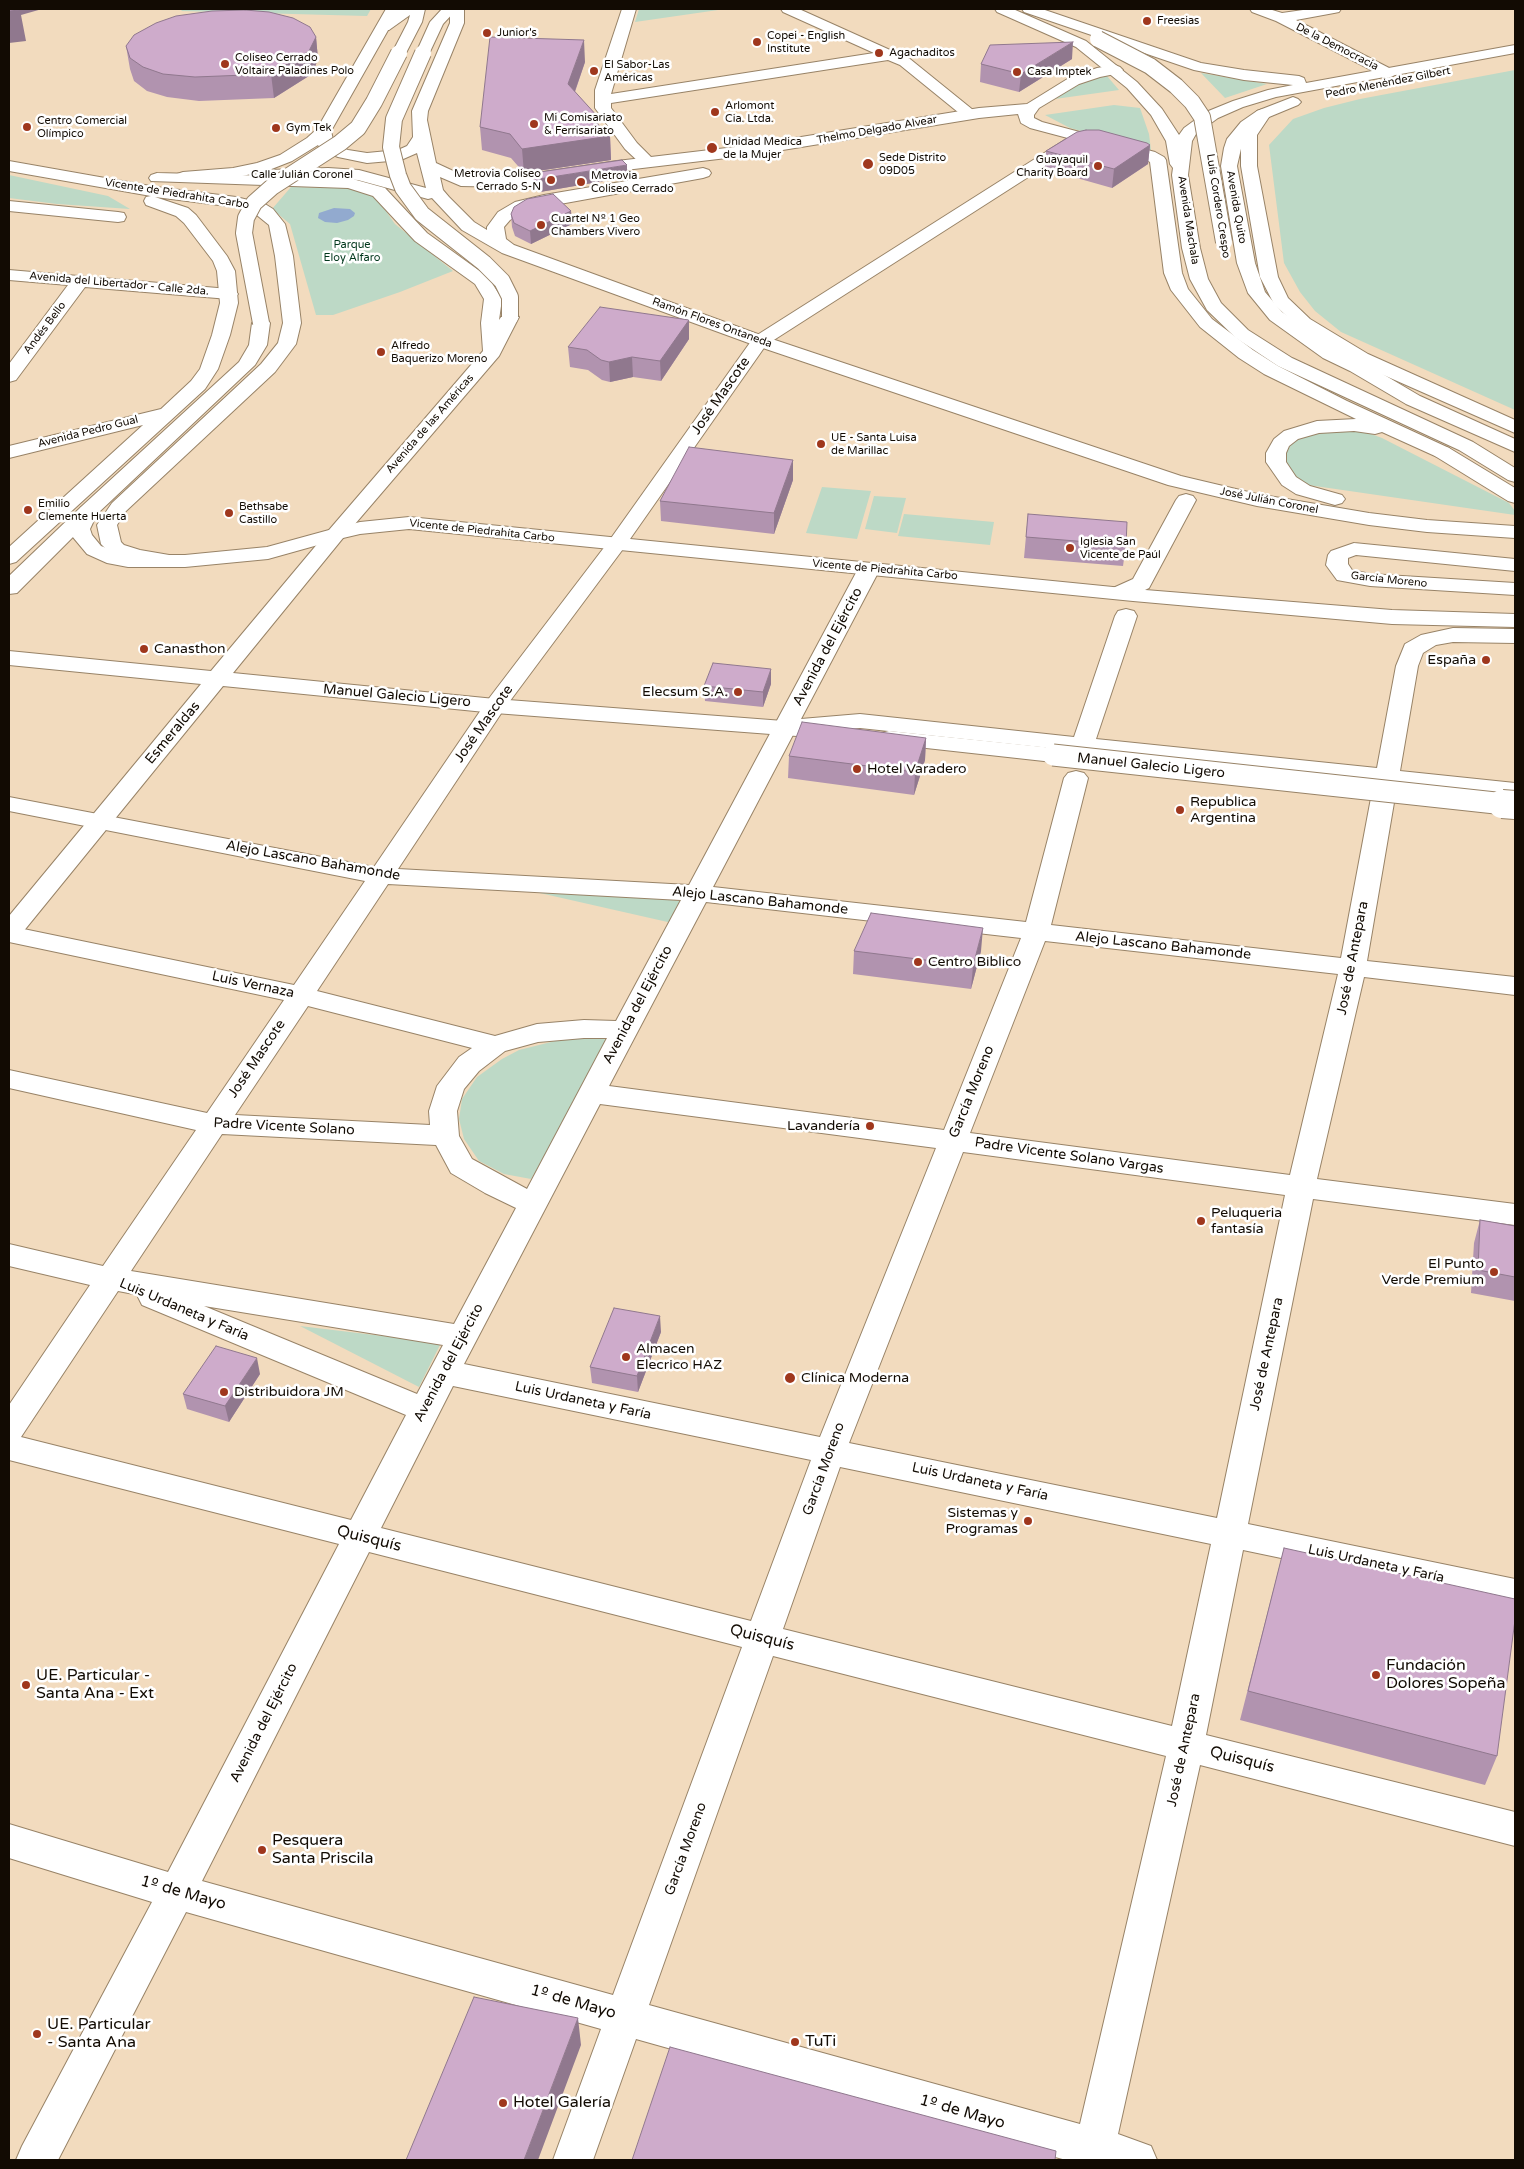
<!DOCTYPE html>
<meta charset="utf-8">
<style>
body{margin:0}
#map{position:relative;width:1524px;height:2169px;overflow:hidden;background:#f2dbbe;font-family:"Varela Round",sans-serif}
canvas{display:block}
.frame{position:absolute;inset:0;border:10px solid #120b03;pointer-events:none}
</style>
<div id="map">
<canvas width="1524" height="2169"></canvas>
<div class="frame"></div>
</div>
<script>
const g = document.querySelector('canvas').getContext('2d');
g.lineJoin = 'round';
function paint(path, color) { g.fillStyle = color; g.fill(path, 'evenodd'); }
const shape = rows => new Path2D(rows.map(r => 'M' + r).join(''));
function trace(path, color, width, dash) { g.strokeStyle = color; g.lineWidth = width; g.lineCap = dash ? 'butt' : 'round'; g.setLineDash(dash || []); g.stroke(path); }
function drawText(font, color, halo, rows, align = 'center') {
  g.font = font + ' "Varela Round",sans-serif'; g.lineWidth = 5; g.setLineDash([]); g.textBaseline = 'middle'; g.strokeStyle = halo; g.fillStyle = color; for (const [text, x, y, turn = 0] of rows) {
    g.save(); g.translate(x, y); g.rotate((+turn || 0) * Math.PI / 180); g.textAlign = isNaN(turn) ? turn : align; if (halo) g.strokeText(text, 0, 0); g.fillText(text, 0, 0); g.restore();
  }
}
paint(shape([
 [183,9,371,9,367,16,181,11],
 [639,9,725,9,635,22],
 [1515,70,1515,410,1341,332,1315,311,1300,292,1284,263,1269,145,1293,119,1324,108,1360,99],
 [1201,73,1267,84,1225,98],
 [1107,76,1119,90,1055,99,1082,81],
 [1114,105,1140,108,1149,134,1151,150,1070,128,1045,115],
 [9,175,108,196,130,209,57,204,9,198],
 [291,187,357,188,376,197,395,224,453,271,400,292,333,315,316,315,290,224,272,209],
 [1360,430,1382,438,1509,503,1515,511,1515,515,1308,485,1292,477,1285,469,1282,450,1291,440,1318,431],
 [822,487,871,491,857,539,806,533],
 [874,496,906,498,897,533,865,529],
 [904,514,994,522,990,545,898,536],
 [531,891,686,901,672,923],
 [571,1037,598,1038,614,1041,531,1179,504,1174,479,1161,464,1139,459,1119,462,1099,477,1077,502,1059,519,1050],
 [300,1326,441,1343,419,1387]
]), '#bdd9c6');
paint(shape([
 [334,208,350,209,355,213,354,216,348,220,337,223,325,222,318,218,319,213]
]), '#92aacf');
const street = shape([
 [622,9,636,9,611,94,874,53,783,12,781,9,799,9,910,59,978,114,976,117,964,117,900,65,888,60,611,103,611,108,637,143,656,162,654,165,642,165,625,149,595,108,595,90,622,9],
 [1250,9,1269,9,1282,13,1310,9,1341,9,1339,12,1334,13,1296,20,1393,70,1396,73,1393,76,1388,78,1383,76,1276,21,1252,12,1250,9],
 [1077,134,1083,136,1085,139,1083,142,766,345,623,549,504,709,398,869,689,885,858,569,862,565,869,563,876,565,880,569,801,719,860,714,1074,737,1115,616,1118,611,1126,609,1134,611,1137,616,1096,739,1377,768,1396,666,1405,644,1421,635,1453,628,1515,629,1515,643,1453,642,1436,645,1423,653,1418,666,1400,771,1515,783,1515,797,1397,785,1367,961,1515,977,1515,995,1364,977,1317,1179,1515,1204,1515,1225,1313,1199,1248,1524,1515,1579,1515,1607,1243,1550,1206,1735,1515,1812,1515,1846,1200,1765,1118,2134,1151,2146,1157,2160,1066,2160,636,2039,593,2160,553,2160,601,2029,186,1912,58,2160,16,2160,22,2146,152,1902,9,1858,9,1824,168,1872,339,1544,9,1460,9,1405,90,1285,9,1266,9,1244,103,1266,196,1130,9,1088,9,1070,207,1113,284,1000,9,942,9,926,294,985,365,881,9,811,9,797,374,867,487,701,609,541,754,337,1071,136,1077,134],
 [860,728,1374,782,1341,958,1051,925,1088,778,1084,773,1076,771,1068,773,1064,778,1026,922,713,887,794,733,860,728],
 [388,884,681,900,616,1021,584,1020,537,1024,495,1036,317,991,388,884],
 [706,902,1021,938,944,1130,609,1086,706,902],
 [1045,941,1338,974,1290,1175,970,1133,1045,941],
 [308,1006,472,1048,459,1057,437,1086,429,1111,430,1125,235,1115,308,1006],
 [584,1038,607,1038,527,1189,472,1159,459,1136,457,1111,464,1089,479,1071,505,1051,538,1042,584,1038],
 [600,1104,936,1148,820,1437,464,1364,600,1104],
 [222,1134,436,1145,451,1173,485,1193,516,1208,454,1324,131,1271,222,1134],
 [963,1152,1285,1195,1217,1518,849,1443,963,1152],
 [118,1291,139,1295,138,1297,142,1305,406,1415,351,1520,21,1437,118,1291],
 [204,1306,443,1345,417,1394,204,1306],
 [453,1386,811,1460,751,1621,381,1528,453,1386],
 [840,1467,1211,1544,1172,1726,783,1629,840,1467],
 [369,1552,742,1647,613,1995,202,1881,369,1552],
 [773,1656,1166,1756,1080,2124,649,2005,773,1656],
 [9,201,118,212,124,213,126,217,124,221,118,222,9,211,9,201],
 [9,270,229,289,235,290,238,294,235,298,229,299,85,287,16,380,9,382,9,364,68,285,9,280,9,270],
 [1442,446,1449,448,1515,488,1515,503,1508,501,1435,456,1432,452,1435,448,1442,446],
 [1186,494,1193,496,1196,500,1149,588,1129,598,1121,599,1113,598,1110,593,1113,588,1133,579,1176,500,1179,496,1186,494],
 [1354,543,1515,559,1515,571,1356,555,1348,558,1348,564,1352,570,1370,574,1515,583,1515,595,1370,586,1337,580,1326,565,1328,555,1331,551,1354,543]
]);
const secondary = shape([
 [386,9,400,9,331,131,334,144,348,150,367,153,398,150,407,146,413,137,412,111,450,23,450,9,464,9,464,23,428,111,427,120,436,163,464,176,510,177,617,161,752,145,979,108,1027,104,1069,78,1097,68,1115,65,1120,67,1123,70,1120,73,1100,77,1079,84,1039,108,1034,115,1034,118,1042,122,1155,152,1164,157,1166,160,1182,273,1188,289,1212,319,1253,350,1278,366,1347,401,1449,448,1452,452,1449,456,1442,458,1435,456,1382,432,1375,434,1354,431,1319,433,1298,439,1289,446,1286,453,1286,462,1296,477,1310,486,1342,495,1345,499,1342,503,1335,505,1296,494,1282,485,1266,462,1266,453,1274,439,1284,431,1317,421,1356,419,1264,374,1239,358,1200,327,1171,290,1164,273,1150,162,1143,158,1030,128,1021,123,1018,114,979,118,752,155,617,171,510,187,461,186,440,177,443,190,449,197,474,222,487,230,487,227,498,212,515,202,544,195,703,168,709,170,711,173,709,176,703,178,527,210,510,220,504,227,506,239,514,245,766,337,1181,476,1257,494,1369,513,1427,520,1515,526,1515,538,1427,532,1369,525,1257,506,1168,485,754,345,502,253,462,230,432,198,428,199,358,180,328,178,271,179,265,177,263,174,265,171,233,178,183,182,177,180,175,177,177,174,183,172,233,168,257,163,280,155,307,138,317,129,386,9],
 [318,145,321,150,338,157,367,163,401,160,417,153,426,188,359,170,328,168,269,170,292,161,318,145],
 [1263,109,1269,111,1271,114,1257,135,1257,166,1278,277,1288,298,1310,319,1368,354,1515,420,1515,433,1354,362,1298,327,1274,304,1260,277,1241,166,1241,135,1257,111,1263,109],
 [9,161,156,187,236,197,265,204,273,209,285,224,293,256,301,323,296,344,275,372,126,511,117,525,121,542,124,545,140,550,175,556,179,560,175,564,168,566,137,562,110,553,101,544,97,525,112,503,261,364,278,343,283,323,275,256,269,225,253,212,235,207,155,197,188,208,196,215,227,256,235,271,238,303,230,335,218,369,205,389,16,562,9,564,9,547,143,425,9,458,9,446,161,409,191,381,200,369,212,335,220,303,217,271,213,261,184,223,176,216,146,205,144,201,146,197,151,196,9,171,9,161],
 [88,505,95,507,98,511,95,515,17,593,9,594,9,576,81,507,88,505],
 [409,517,1133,589,1392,610,1515,614,1515,627,1392,624,1133,601,409,529,360,534,343,538,233,673,495,699,836,725,844,727,848,732,844,737,836,739,495,713,223,686,18,938,9,940,9,916,201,684,9,665,9,651,211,671,329,530,360,522,409,517],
 [889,731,1053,748,1061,750,1065,755,1061,760,1053,762,881,743,877,738,881,733,889,731]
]);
const primary = shape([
 [399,9,425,9,422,22,406,53,404,56,399,57,394,56,392,53,408,22,410,15,389,30,379,30,377,27,399,9],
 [442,9,457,9,443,24,428,56,418,56,416,53,430,22,442,9],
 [995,9,1013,9,1086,41,1137,82,1162,109,1179,135,1184,128,1206,112,1233,101,1268,90,1293,85,1244,80,1194,70,1024,12,1022,9,1042,9,1201,63,1244,70,1299,76,1304,78,1306,83,1515,45,1515,53,1276,97,1243,107,1218,118,1196,134,1192,141,1188,175,1200,248,1208,279,1221,303,1248,330,1292,358,1473,442,1515,468,1515,482,1508,480,1459,450,1278,366,1236,338,1207,310,1190,279,1182,248,1172,175,1173,168,1170,164,1166,141,1151,115,1127,88,1076,47,997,12,995,9],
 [1293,97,1298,99,1301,102,1298,105,1269,117,1253,128,1243,140,1237,166,1255,263,1265,292,1282,312,1337,350,1364,363,1420,396,1515,439,1515,452,1406,404,1350,371,1323,358,1270,320,1248,293,1237,263,1221,166,1224,148,1227,139,1241,122,1257,111,1293,97],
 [157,173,349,178,385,188,427,233,488,277,502,299,499,320,504,313,510,312,516,313,519,317,499,356,343,538,268,559,185,567,128,567,107,563,87,554,72,536,70,529,81,507,239,362,249,345,252,323,255,319,261,318,267,319,270,323,267,345,255,365,97,514,90,529,92,535,101,546,119,553,128,555,185,555,267,547,329,530,483,351,481,323,484,299,475,284,415,241,373,196,348,188,151,181,149,178,151,175,157,173]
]);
trace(street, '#988367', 2);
trace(secondary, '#988367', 2);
trace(primary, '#988367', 2);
paint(street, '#fff');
paint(secondary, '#fff');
paint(primary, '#fff');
const secondaryBridgeFar1 = shape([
 [1053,755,1514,805]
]);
const secondaryBridge = shape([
 [1502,804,1515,805]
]);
const primaryBridge = shape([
 [1098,39,1150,66,1176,86,1192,102,1202,117,1224,242],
 [423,53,394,119,391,147,398,175,403,188,422,214,484,263,502,281,510,297,510,317],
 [261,323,244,233,246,218,254,203,272,187,340,143,358,128,374,102,399,53]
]);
trace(secondaryBridgeFar1, '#988367', 23, []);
trace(secondaryBridge, '#988367', 30, []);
trace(primaryBridge, '#988367', 18, []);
trace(secondaryBridgeFar1, '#fff', 21);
trace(secondaryBridge, '#fff', 28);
trace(primaryBridge, '#fff', 16);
paint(shape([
 [316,37,318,59,312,74,274,98,199,101,167,97,147,91,134,81,130,69,126,46],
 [1072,59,1019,92,980,82,981,64],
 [585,62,575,92,598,117,598,125,610,136,611,160,524,173,511,158,482,150,480,127],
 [1150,145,1148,164,1112,188,1045,169,1046,151],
 [533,173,627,177,540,192,534,185],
 [571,211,572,224,531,244,515,236,512,227,511,214],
 [689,320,689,339,661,381,633,377,610,382,602,380,588,370,570,367,568,347],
 [793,480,774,534,661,521,660,501],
 [1028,514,1126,545,1123,566,1024,558],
 [771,684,763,707,705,701,704,686],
 [926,738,925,760,914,795,788,778,789,756],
 [854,951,981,951,971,989,853,974],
 [1480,1220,1515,1226,1515,1301,1471,1293,1474,1243],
 [661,1332,638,1392,592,1383,590,1367],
 [260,1374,229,1422,187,1409,183,1394],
 [1284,1548,1497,1756,1485,1785,1240,1720]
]), '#b193af');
paint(shape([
 [10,9,42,9,21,15,26,41,9,43,9,11],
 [316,37,318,59,312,74,274,98,271,74],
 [584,40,585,62,569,108,568,84],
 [1073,42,1072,59,1019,92,1021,74],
 [598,117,599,138,610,136,611,160,524,173,522,149,591,118],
 [1150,145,1148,164,1112,188,1114,169],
 [627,165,627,177,540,192,539,179],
 [571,211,572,224,531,244,530,231],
 [689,320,689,339,661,381,660,361],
 [632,357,633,377,610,382,609,362],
 [793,460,793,480,774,534,774,513],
 [771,669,771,684,763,707,763,692],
 [926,738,925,760,914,795,915,772],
 [983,928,981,951,971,989,973,966],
 [660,1316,661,1332,638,1392,637,1376],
 [257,1358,260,1374,229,1422,225,1406],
 [578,2018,581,2045,538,2160,524,2160]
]), '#90788e');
const building = shape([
 [9,9,19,9,20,10,9,11,9,9],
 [245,10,269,12,293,18,310,27,316,37,309,51,271,74,195,77,163,74,143,67,130,58,126,46,134,35,156,23,176,16,212,11,245,10],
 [490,37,584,40,568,84,598,117,591,118,610,136,522,149,510,134,480,127,490,37],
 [1073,42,1021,74,981,64,990,45,1073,42],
 [1086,130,1099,130,1147,143,1150,145,1114,169,1046,151,1077,132,1086,130],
 [622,160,627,165,539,179,533,173,622,160],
 [553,194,571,211,530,231,514,223,511,214,514,207,527,199,553,194],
 [600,307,689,320,660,361,632,357,609,362,601,360,587,350,568,347,600,307],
 [689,447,793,460,774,513,660,501,689,447],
 [1028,514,1127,522,1126,545,1026,537,1028,514],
 [713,663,771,669,763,692,704,686,713,663],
 [802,722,926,738,915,772,789,756,802,722],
 [871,913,983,928,973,966,854,951,871,913],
 [1480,1220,1515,1226,1515,1277,1478,1270,1480,1220],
 [614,1308,660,1316,637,1376,590,1367,614,1308],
 [216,1346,257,1358,225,1406,183,1394,216,1346],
 [1284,1548,1515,1599,1515,1620,1497,1756,1248,1691,1284,1548],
 [474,1997,578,2018,524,2160,406,2160,474,1997],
 [670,2047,1056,2151,1055,2160,632,2160,670,2047]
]);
paint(building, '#ceabcb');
trace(building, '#90788e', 1);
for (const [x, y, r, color] of [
 [1147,21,5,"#9f371d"],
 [487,33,5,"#9f371d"],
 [757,42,5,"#9f371d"],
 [879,53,5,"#9f371d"],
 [225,64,5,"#9f371d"],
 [594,71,5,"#9f371d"],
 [1017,72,5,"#9f371d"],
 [715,112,5,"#9f371d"],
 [534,124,5,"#9f371d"],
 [27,127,5,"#9f371d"],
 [276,128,5,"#9f371d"],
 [712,148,6,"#9f371d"],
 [868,164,6,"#9f371d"],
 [1098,166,5,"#9f371d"],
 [551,180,5,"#9f371d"],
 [581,182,5,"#9f371d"],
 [541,225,5,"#9f371d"],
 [381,352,5,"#9f371d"],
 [821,444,5,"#9f371d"],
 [28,510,5,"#9f371d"],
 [229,513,5,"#9f371d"],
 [1070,548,5,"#9f371d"],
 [144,649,5,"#9f371d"],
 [1486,660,5,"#9f371d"],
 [738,692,5,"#9f371d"],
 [857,769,5,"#9f371d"],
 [1180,810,5,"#9f371d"],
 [918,962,5,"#9f371d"],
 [870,1126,5,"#9f371d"],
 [1201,1221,5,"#9f371d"],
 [1494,1272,5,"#9f371d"],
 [626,1357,5,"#9f371d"],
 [790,1378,6,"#9f371d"],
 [224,1392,5,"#9f371d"],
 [1028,1521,5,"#9f371d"],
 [1376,1675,5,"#9f371d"],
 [26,1685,5,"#9f371d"],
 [262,1850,5,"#9f371d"],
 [37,2034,5,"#9f371d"],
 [795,2042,5,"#9f371d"],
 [503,2103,5,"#9f371d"]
]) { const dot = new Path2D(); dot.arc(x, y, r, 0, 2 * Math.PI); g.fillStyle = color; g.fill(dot); trace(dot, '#fff', 2); }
drawText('11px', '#120b03', '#fff', [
 ["Freesias",1157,21],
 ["Junior's",497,33],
 ["Copei - English",767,36],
 ["Institute",767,49],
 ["Agachaditos",889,53],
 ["Coliseo Cerrado",235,58],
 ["Voltaire Paladines Polo",235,71],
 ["El Sabor-Las",604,65],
 ["Américas",604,78],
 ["Casa Imptek",1027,72],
 ["Arlomont",725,106],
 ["Cia. Ltda.",725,119],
 ["Mi Comisariato",544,118],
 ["& Ferrisariato",544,131],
 ["Centro Comercial",37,121],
 ["Olímpico",37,134],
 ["Gym Tek",286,128],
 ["Unidad Medica",723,142],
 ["de la Mujer",723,155],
 ["Sede Distrito",879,158],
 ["09D05",879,171],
 ["Guayaquil",1088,160,"right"],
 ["Charity Board",1088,173,"right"],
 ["Metrovia Coliseo",541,174,"right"],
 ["Cerrado S-N",541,187,"right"],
 ["Metrovia",591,176],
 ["Coliseo Cerrado",591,189],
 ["Cuartel Nº 1 Geo",551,219],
 ["Chambers Vivero",551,232],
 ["Alfredo",391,346],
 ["Baquerizo Moreno",391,359],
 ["UE - Santa Luisa",831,438],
 ["de Marillac",831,451],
 ["Emilio",38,504],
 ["Clemente Huerta",38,517],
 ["Bethsabe",239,507],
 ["Castillo",239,520],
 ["Iglesia San",1080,542],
 ["Vicente de Paúl",1080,555]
], 'left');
drawText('11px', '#120b03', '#fff', [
 ["De la Democracia",1337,47,27],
 ["Pedro Menéndez Gilbert",1388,83,-11],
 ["Thelmo Delgado Alvear",877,130,-10],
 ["Calle Julián Coronel",302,175],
 ["Vicente de Piedrahíta Carbo",177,194,9],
 ["Luís Cordero Crespo",1218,206,81],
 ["Avenida Quito",1236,207,80],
 ["Avenida Machala",1188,220,81],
 ["Avenida del Libertador - Calle 2da.",119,284,5],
 ["Ramón Flores Ontaneda",712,323,20],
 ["Andés Bello",45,328,-53],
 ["Avenida de las Américas",430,424,-49],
 ["Avenida Pedro Gual",88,432,-14],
 ["José Julián Coronel",1269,501,11],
 ["Vicente de Piedrahíta Carbo",482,531,6],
 ["Vicente de Piedrahíta Carbo",885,570,5],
 ["García Moreno",1389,580,6]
]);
drawText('11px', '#02381d', '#fff', [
 ["Parque",352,245],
 ["Eloy Alfaro",352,258]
]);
drawText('14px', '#120b03', '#fff', [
 ["José Mascote",721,396,-55],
 ["Avenida del Ejército",828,647,-62],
 ["Manuel Galecio Ligero",397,696,5],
 ["José Mascote",484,724,-55],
 ["Esmeraldas",173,733,-50],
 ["Manuel Galecio Ligero",1151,766,6],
 ["Alejo Lascano Bahamonde",313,861,10],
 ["Alejo Lascano Bahamonde",760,901,6],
 ["Alejo Lascano Bahamonde",1163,946,6],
 ["José de Antepara",1353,958,-79],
 ["Luis Vernaza",253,985,12],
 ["Avenida del Ejército",638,1005,-62],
 ["José Mascote",257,1059,-56],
 ["García Moreno",972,1092,-68],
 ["Padre Vicente Solano",284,1127,3],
 ["Padre Vicente Solano Vargas",1069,1156,8],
 ["Luis Urdaneta y Faría",184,1310,23],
 ["José de Antepara",1267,1354,-78],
 ["Avenida del Ejército",449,1363,-62],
 ["Luis Urdaneta y Faría",583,1401,12],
 ["García Moreno",824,1469,-70],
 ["Luis Urdaneta y Faría",980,1482,12],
 ["Luis Urdaneta y Faría",1376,1564,12],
 ["Avenida del Ejército",264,1723,-63],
 ["José de Antepara",1184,1750,-78],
 ["García Moreno",686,1849,-70]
]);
drawText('14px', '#120b03', '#fff', [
 ["Canasthon",154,649],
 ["España",1476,660,"right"],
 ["Elecsum S.A.",728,692,"right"],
 ["Hotel Varadero",867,769],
 ["Republica",1190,802],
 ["Argentina",1190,818],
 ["Centro Biblico",928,962],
 ["Lavandería",860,1126,"right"],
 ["Peluqueria",1211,1213],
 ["fantasía",1211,1229],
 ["El Punto",1484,1264,"right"],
 ["Verde Premium",1484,1280,"right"],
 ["Almacen",636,1349],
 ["Elecrico HAZ",636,1365],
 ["Clínica Moderna",801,1378],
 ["Distribuidora JM",234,1392],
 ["Sistemas y",1018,1513,"right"],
 ["Programas",1018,1529,"right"]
], 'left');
drawText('16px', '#120b03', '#fff', [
 ["Quisquís",369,1539,14],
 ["Quisquís",762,1638,14],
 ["Quisquís",1242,1760,14],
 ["1º de Mayo",183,1893,16],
 ["1º de Mayo",573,2002,16],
 ["1º de Mayo",962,2112,16]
]);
drawText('16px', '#120b03', '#fff', [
 ["Fundación",1386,1666],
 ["Dolores Sopeña",1386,1684],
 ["UE. Particular -",36,1676],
 ["Santa Ana - Ext",36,1694],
 ["Pesquera",272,1841],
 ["Santa Priscila",272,1859],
 ["UE. Particular",47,2025],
 ["- Santa Ana",47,2043],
 ["TuTi",805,2042],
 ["Hotel Galería",513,2103]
], 'left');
</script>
